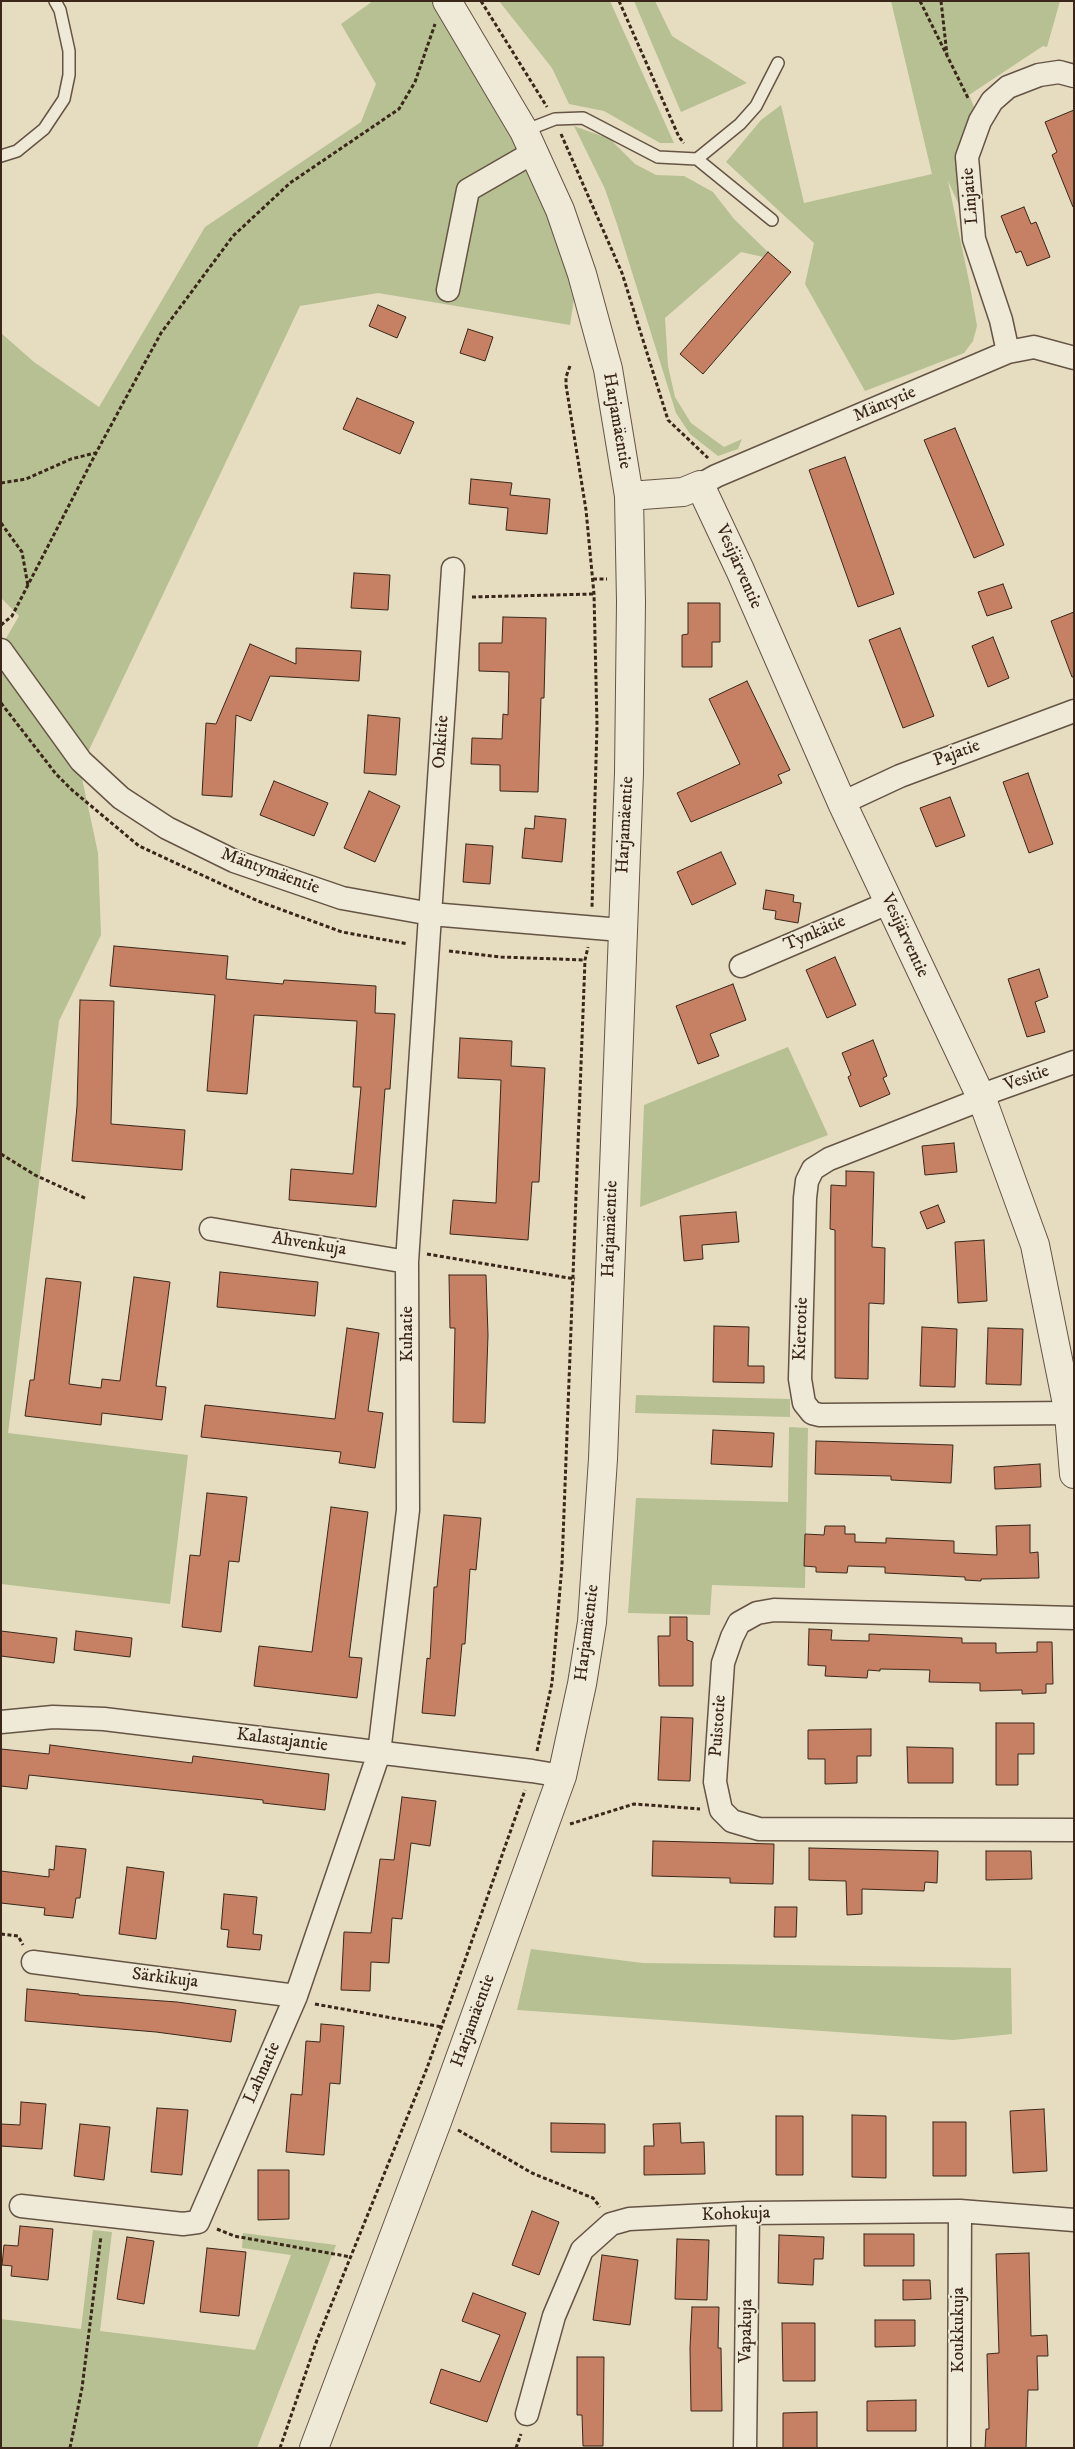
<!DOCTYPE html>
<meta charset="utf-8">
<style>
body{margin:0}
#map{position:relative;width:1075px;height:2449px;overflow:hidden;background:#e6ddc1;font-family:"IM FELL DW Pica",serif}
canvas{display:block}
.frame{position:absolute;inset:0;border:2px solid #3a271a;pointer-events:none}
</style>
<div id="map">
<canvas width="1075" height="2449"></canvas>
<div class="frame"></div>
</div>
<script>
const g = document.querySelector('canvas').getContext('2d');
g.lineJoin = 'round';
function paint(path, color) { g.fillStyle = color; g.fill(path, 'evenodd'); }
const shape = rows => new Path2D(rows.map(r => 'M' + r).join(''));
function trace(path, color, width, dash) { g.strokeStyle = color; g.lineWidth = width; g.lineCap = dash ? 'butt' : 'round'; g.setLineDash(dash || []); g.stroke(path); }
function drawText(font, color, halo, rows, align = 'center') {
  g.font = font + ' "IM FELL DW Pica",serif'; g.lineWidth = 4; g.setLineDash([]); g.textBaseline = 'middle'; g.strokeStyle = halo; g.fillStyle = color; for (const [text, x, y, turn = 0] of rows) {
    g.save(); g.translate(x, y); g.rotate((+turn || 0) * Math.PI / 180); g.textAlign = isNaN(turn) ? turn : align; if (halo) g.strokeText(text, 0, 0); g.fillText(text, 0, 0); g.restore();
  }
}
paint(shape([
 [373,1,447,1,578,274,570,325,378,293,300,306,80,769,98,853,101,935,59,1021,8,1433,188,1455,170,1604,1,1584,1,647,19,616,1,598,1,333,34,362,99,407,205,227,361,122,376,84,341,24],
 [499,1,610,1,674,143,660,143,604,111,569,104,552,68],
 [634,1,655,1,672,36,747,83,681,112],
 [891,1,1060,1,1047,47,1043,46,969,95,980,121,974,238,948,181,970,286,977,326,973,341,964,353,865,391,805,284,814,243,726,162,761,120,781,105,804,203,932,174],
 [574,126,610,139,635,164,656,175,684,176,713,192,734,219,768,252,763,257,741,252,665,318,668,366,675,397,691,423,724,447,742,439,738,449,718,456,690,434,676,413,617,224,605,189],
 [788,1047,828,1135,640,1207,644,1105],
 [636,1395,790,1399,790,1417,635,1413],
 [789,1427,808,1428,805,1588,712,1585,710,1615,628,1613,636,1498,788,1502],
 [531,1949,643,1963,1011,1968,1012,2034,953,2040,517,2010],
 [93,2230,112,2232,100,2331,255,2350,291,2255,242,2248,243,2233,336,2245,257,2448,1,2448,1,2319,81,2329]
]), '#b6c092');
const building = shape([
 [1074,110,1074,207,1073,207,1052,155,1057,152,1045,122,1074,110],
 [1024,207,1031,224,1036,222,1050,257,1027,266,1021,251,1016,253,1001,216,1024,207],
 [768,252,791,272,703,374,680,354,768,252],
 [378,305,406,317,397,338,369,326,378,305],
 [468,329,493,337,485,361,460,353,468,329],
 [357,398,414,422,400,454,343,429,357,398],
 [955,428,1004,545,974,558,924,440,955,428],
 [845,457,894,594,858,607,809,470,845,457],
 [471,479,512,483,510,495,550,499,547,534,506,530,508,508,469,504,471,479],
 [354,573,390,575,388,610,351,608,354,573],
 [1003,584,1012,608,987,616,978,592,1003,584],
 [688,603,720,603,720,642,712,642,712,667,682,667,682,635,688,634,688,603],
 [1074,612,1074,677,1072,677,1051,621,1074,612],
 [503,617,546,618,544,698,541,698,538,792,500,791,500,765,471,764,472,738,502,739,503,714,508,715,509,672,479,671,479,643,502,643,503,617],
 [900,628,934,716,903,728,869,640,900,628],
 [993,637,1009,678,988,687,972,646,993,637],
 [250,644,296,664,296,648,361,651,359,681,270,676,251,721,236,715,232,797,202,795,206,723,216,724,250,644],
 [747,681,790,770,778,775,782,783,691,822,677,793,740,764,709,699,747,681],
 [368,715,400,718,396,775,364,773,368,715],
 [1028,773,1053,844,1029,853,1003,782,1028,773],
 [274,781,328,803,314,836,260,815,274,781],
 [369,791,400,806,375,862,344,848,369,791],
 [950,797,965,836,936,847,920,808,950,797],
 [535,816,566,819,562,862,522,858,525,828,534,829,535,816],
 [466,844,493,846,490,884,463,882,466,844],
 [721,852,736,884,692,905,677,872,721,852],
 [766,890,794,895,793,902,801,903,798,923,775,919,776,911,763,909,766,890],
 [114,946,228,956,226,979,283,984,284,980,376,986,375,1013,395,1014,390,1089,385,1089,376,1207,289,1200,291,1169,353,1174,361,1087,353,1087,357,1021,254,1015,247,1094,207,1091,215,995,110,986,114,946],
 [835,957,856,1005,827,1018,806,970,835,957],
 [1039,969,1048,997,1035,1002,1045,1032,1027,1037,1008,979,1039,969],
 [733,984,746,1020,710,1034,719,1056,698,1064,676,1006,733,984],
 [80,1000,114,1001,111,1124,185,1130,182,1170,72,1161,77,1106,80,1000],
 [460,1038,512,1041,511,1066,545,1068,539,1182,532,1182,528,1240,450,1234,453,1200,496,1203,501,1080,458,1078,460,1038],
 [873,1040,887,1076,883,1078,890,1094,860,1107,848,1077,851,1075,842,1053,873,1040],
 [954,1143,957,1172,925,1175,922,1146,954,1143],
 [846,1171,874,1172,872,1247,885,1248,884,1304,869,1303,868,1379,835,1378,835,1230,830,1229,831,1185,846,1186,846,1171],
 [938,1205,945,1222,927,1229,920,1212,938,1205],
 [736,1212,739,1242,702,1245,703,1259,684,1261,680,1216,736,1212],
 [984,1240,987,1301,958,1303,955,1242,984,1240],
 [220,1272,318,1282,315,1316,217,1307,220,1272],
 [449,1275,486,1275,488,1335,485,1423,453,1422,455,1328,450,1328,449,1275],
 [134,1277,170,1282,156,1386,166,1387,162,1420,102,1413,101,1425,25,1416,30,1380,34,1380,46,1278,81,1282,69,1384,101,1388,102,1379,120,1381,134,1277],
 [714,1326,749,1327,748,1366,764,1366,764,1383,713,1382,714,1326],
 [922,1327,957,1329,955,1387,920,1386,922,1327],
 [347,1328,379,1333,368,1411,383,1413,375,1468,339,1463,341,1452,201,1437,205,1405,335,1419,347,1328],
 [988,1328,1023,1329,1021,1385,986,1384,988,1328],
 [713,1430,774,1433,772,1467,711,1464,713,1430],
 [816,1441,953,1445,951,1483,891,1480,891,1476,815,1474,816,1441],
 [1040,1464,1041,1487,995,1489,994,1467,1040,1464],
 [207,1493,247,1497,239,1562,229,1561,221,1632,182,1627,190,1555,200,1556,207,1493],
 [331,1507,368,1512,349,1657,362,1658,357,1698,254,1686,259,1646,312,1652,331,1507],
 [444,1515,481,1518,476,1570,470,1569,465,1644,462,1644,455,1716,422,1713,427,1658,430,1659,434,1587,437,1587,444,1515],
 [1030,1525,1030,1553,1038,1552,1039,1578,981,1579,981,1581,965,1580,965,1577,885,1573,885,1567,848,1566,847,1573,816,1572,816,1567,804,1566,805,1534,824,1535,825,1526,845,1526,845,1534,855,1534,855,1542,886,1543,886,1538,954,1541,954,1553,997,1555,996,1526,1030,1525],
 [670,1617,687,1617,687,1640,693,1642,693,1686,659,1686,658,1636,670,1636,670,1617],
 [809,1629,832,1630,831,1640,869,1641,869,1634,962,1638,962,1643,996,1643,996,1653,1037,1652,1037,1642,1052,1642,1053,1684,1046,1684,1046,1693,1022,1694,1022,1690,980,1691,980,1683,929,1682,930,1670,880,1669,880,1671,868,1670,867,1678,825,1676,826,1666,808,1665,809,1629],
 [1,1631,57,1638,54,1663,1,1656,1,1631],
 [76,1631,132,1638,130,1657,74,1650,76,1631],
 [661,1717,693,1718,690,1781,658,1780,661,1717],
 [996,1723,1034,1723,1034,1754,1018,1754,1018,1785,996,1785,996,1723],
 [871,1729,871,1756,857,1756,857,1783,825,1784,825,1759,808,1759,808,1730,871,1729],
 [50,1745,192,1763,193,1756,329,1774,325,1810,263,1803,263,1800,29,1775,27,1789,1,1786,1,1749,49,1754,50,1745],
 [907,1747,953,1748,953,1783,908,1783,907,1747],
 [402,1797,436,1801,430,1846,411,1843,402,1919,392,1918,389,1963,371,1962,370,1991,341,1990,344,1932,371,1933,380,1859,394,1860,402,1797],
 [653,1841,774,1844,773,1884,730,1883,730,1878,652,1876,653,1841],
 [56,1846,86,1849,80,1898,76,1898,73,1918,44,1915,45,1908,1,1903,1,1871,49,1877,49,1869,54,1870,56,1846],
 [809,1848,938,1851,937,1883,925,1882,924,1891,862,1889,862,1914,847,1915,846,1881,809,1880,809,1848],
 [986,1851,1031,1851,1032,1879,986,1880,986,1851],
 [127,1867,164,1872,156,1939,119,1934,127,1867],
 [224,1894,257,1897,253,1934,262,1935,260,1950,227,1947,229,1930,221,1929,224,1894],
 [775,1907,797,1907,796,1937,774,1937,775,1907],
 [27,1989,79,1994,79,1995,177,2002,236,2010,231,2042,156,2032,25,2021,27,1989],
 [321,2024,344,2026,340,2084,330,2083,324,2155,286,2152,291,2094,302,2095,306,2041,320,2042,321,2024],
 [21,2102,46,2104,42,2149,1,2146,1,2124,20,2125,21,2102],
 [157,2108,188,2110,182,2175,151,2172,157,2108],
 [1044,2109,1047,2171,1013,2173,1010,2111,1044,2109],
 [852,2115,886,2116,886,2178,852,2177,852,2115],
 [776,2116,803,2116,803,2175,776,2175,776,2116],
 [933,2122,966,2122,966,2176,933,2176,933,2122],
 [551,2123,605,2124,605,2153,551,2152,551,2123],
 [680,2123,681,2143,704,2142,705,2174,644,2175,644,2146,654,2146,653,2124,680,2123],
 [80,2124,110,2127,104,2180,74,2176,80,2124],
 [258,2170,289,2170,289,2219,258,2220,258,2170],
 [532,2211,559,2222,539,2275,512,2265,532,2211],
 [20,2226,53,2229,48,2280,11,2276,12,2266,2,2265,4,2245,18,2246,20,2226],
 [864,2234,914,2234,914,2266,864,2266,864,2234],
 [779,2235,824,2237,823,2259,814,2259,813,2285,778,2283,779,2235],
 [127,2237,154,2241,144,2304,117,2299,127,2237],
 [677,2239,709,2240,707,2300,675,2299,677,2239],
 [207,2248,246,2252,239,2316,200,2312,207,2248],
 [1029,2253,1031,2336,1047,2335,1048,2356,1037,2356,1038,2390,1028,2390,1026,2448,985,2448,986,2429,989,2429,987,2354,999,2353,996,2254,1029,2253],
 [602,2255,638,2260,630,2325,593,2320,602,2255],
 [903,2280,930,2280,931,2299,903,2300,903,2280],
 [473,2293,526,2313,487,2422,430,2403,441,2369,480,2382,500,2335,462,2321,473,2293],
 [692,2307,719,2307,718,2348,721,2348,722,2411,691,2411,690,2348,692,2307],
 [875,2320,915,2320,915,2346,875,2347,875,2320],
 [782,2323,815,2323,815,2381,783,2381,782,2323],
 [577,2357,604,2357,603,2446,583,2446,582,2415,577,2415,577,2357],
 [916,2400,916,2431,867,2431,867,2401,916,2400],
 [817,2412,817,2448,783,2448,783,2413,817,2412]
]);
paint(building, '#c68063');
trace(building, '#3a271a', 1);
const service = shape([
 [524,131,555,119,583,118,658,157,697,159,740,124,756,106,778,63],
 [1,156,17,151,44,129,64,99,69,75,69,51,60,10,55,1],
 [697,159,772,220]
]);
const minor = shape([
 [448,290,468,190,534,152],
 [1008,352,1001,320,974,239,967,157,980,121,992,101,1008,87,1039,75,1059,72,1074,76],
 [700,485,716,476,1008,352,1034,347,1074,358],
 [1,650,81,761,121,798,167,828,234,861,342,898,431,914,621,930],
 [842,803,900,776,1074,711],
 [741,966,888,903],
 [1074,1062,993,1091,982,1099,829,1159,813,1169,807,1181,805,1198,800,1379,804,1403,812,1413,820,1415,1074,1413],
 [211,1229,407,1262],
 [1074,1618,774,1610,757,1613,739,1623,732,1637,723,1663,715,1782,721,1810,732,1821,759,1829,1074,1830],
 [1,1722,53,1717,104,1719,532,1771,562,1776],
 [33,1962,296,1996],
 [21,2206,183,2224,198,2222,296,1996,379,1753,408,1510,407,1262,453,569],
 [527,2414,554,2316,582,2250,611,2224,629,2219,748,2213,960,2211,1074,2220],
 [745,2448,748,2213],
 [959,2448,960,2211]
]);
const tertiary = shape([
 [629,496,683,492,700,485,740,570,842,803,982,1099,1035,1245,1069,1414,1074,1474],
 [314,2448,438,2119,562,1776,582,1684,592,1622,603,1459,629,773,631,602,629,496,608,369,582,274,560,210,524,131,447,1]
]);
trace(service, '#655444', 14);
trace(minor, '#655444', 25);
trace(tertiary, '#655444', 30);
trace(shape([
 [481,1,547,107],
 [619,1,679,137,684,143],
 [920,1,969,100],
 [941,1,947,55],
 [561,134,622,273,668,420,708,458],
 [570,366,566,377,566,385,586,510,594,594,597,725,592,907],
 [1,483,26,479,71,459,95,453],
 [1,523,22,552,28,586],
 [593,579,607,579],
 [472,597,594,594],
 [1,625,12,616,96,453,161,333,233,236,290,183,399,109,415,82,435,24],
 [1,703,56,774,72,790,139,846,258,901,342,932,408,944],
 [449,951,501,957,585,960],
 [1,1154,35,1175,87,1199],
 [427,1254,575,1279],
 [537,1751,552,1683,562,1565,585,960,588,947],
 [570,1824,634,1804,700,1809],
 [1,1934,18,1936,23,1945],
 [315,2004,442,2027],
 [458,2130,532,2173,593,2198,600,2207],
 [217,2229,234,2236,351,2257],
 [70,2448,82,2388,101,2236],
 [280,2448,317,2340,427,2068,525,1790],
 [516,2448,521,2434]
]), '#3a271a', 3, [4, 2.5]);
trace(service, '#efe9d7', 11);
trace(minor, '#efe9d7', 22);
trace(tertiary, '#efe9d7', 28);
drawText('18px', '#3a271a', '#efe9d7', [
 ["Linjatie",971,196,-95],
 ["Mäntytie",885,405,-23],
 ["Harjamäentie",616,421,80],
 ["Vesijärventie",738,567,66],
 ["Onkitie",442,742,-86],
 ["Pajatie",957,754,-20],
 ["Harjamäentie",626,825,-87],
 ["Mäntymäentie",270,872,20],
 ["Tynkätie",815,934,-23],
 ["Vesijärventie",904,936,65],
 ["Vesitie",1027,1079,-20],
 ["Harjamäentie",611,1229,-88],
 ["Ahvenkuja",309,1245,9],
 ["Kiertotie",802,1329,-88],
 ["Kuhatie",408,1334,-90],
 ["Harjamäentie",588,1633,-83],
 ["Puistotie",719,1726,-86],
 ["Kalastajantie",282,1741,7],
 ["Särkikuja",165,1979,7],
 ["Harjamäentie",474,2021,-70],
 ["Lahnatie",263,2073,-66],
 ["Kohokuja",736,2215,-2],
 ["Koukkukuja",959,2330,-90],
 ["Vapakuja",747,2331,-89]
]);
</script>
